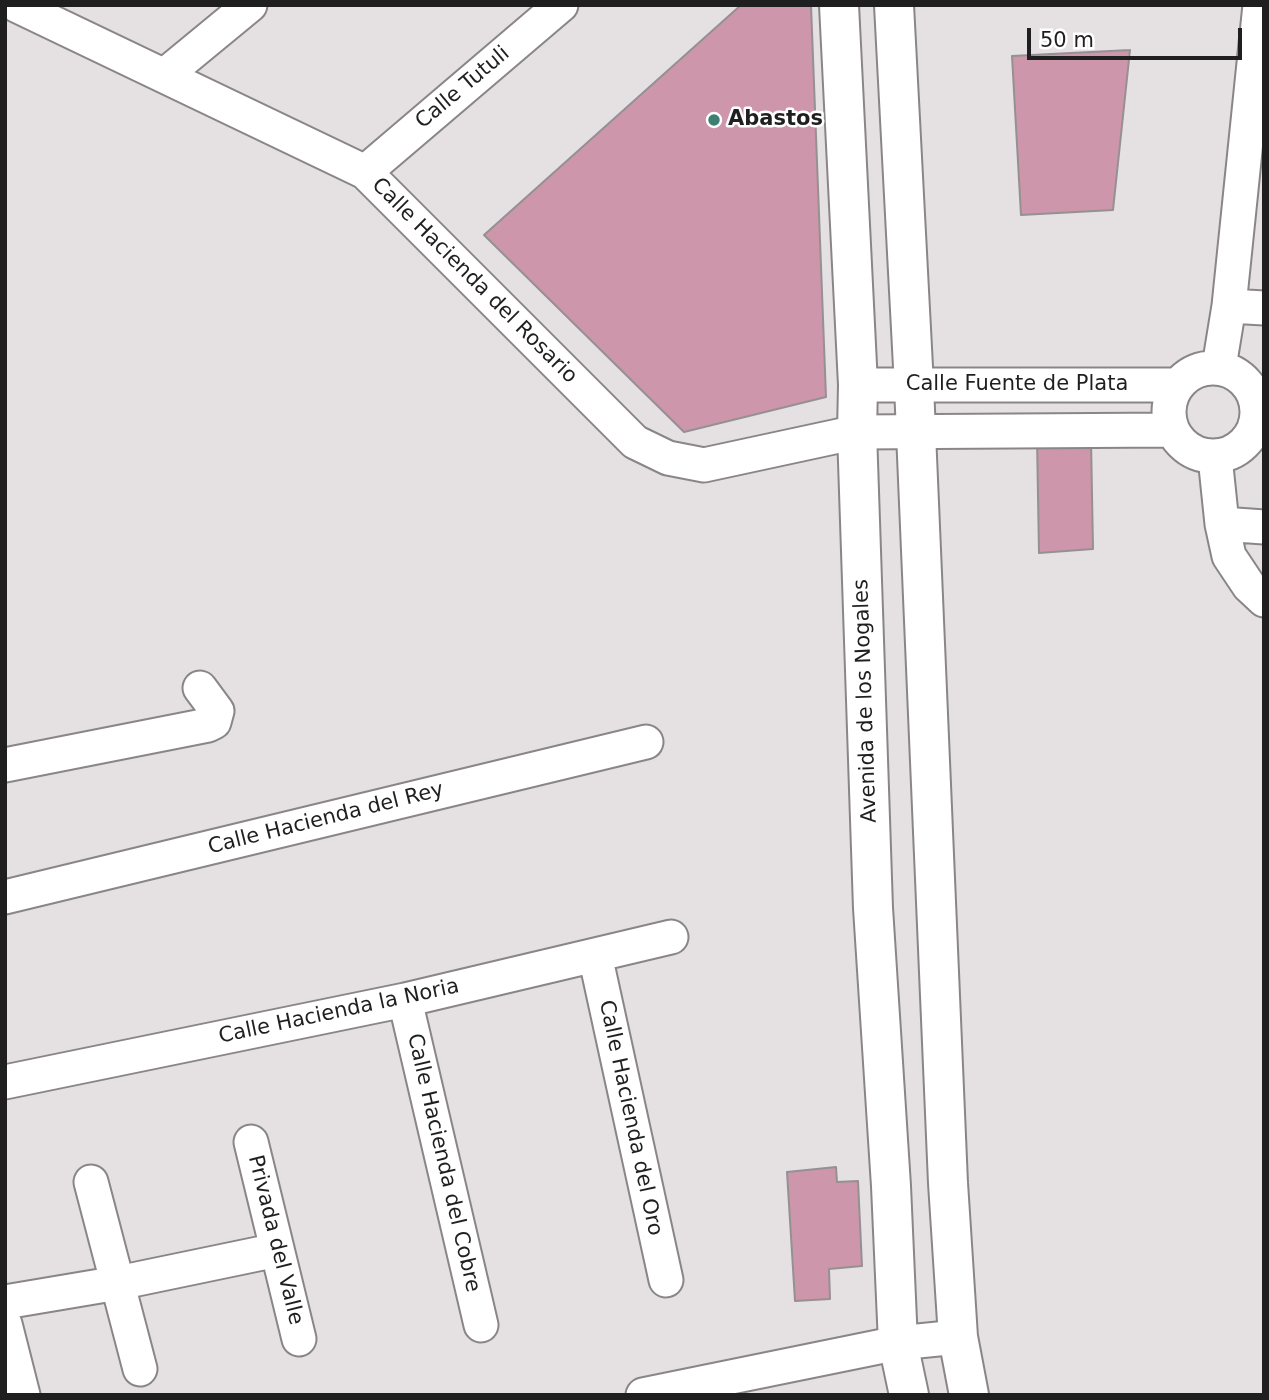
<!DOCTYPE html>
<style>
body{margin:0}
#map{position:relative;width:1269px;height:1400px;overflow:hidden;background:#e5e0e2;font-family:"DejaVu Sans",sans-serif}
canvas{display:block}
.frame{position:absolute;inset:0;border:7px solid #201f1f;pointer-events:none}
.scale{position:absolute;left:1027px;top:28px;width:215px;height:32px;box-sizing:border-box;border:4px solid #201f1f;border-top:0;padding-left:9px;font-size:21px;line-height:24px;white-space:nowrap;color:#201f1f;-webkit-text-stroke:5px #fff;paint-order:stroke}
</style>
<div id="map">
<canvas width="1269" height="1400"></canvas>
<div class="frame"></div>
<div class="scale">50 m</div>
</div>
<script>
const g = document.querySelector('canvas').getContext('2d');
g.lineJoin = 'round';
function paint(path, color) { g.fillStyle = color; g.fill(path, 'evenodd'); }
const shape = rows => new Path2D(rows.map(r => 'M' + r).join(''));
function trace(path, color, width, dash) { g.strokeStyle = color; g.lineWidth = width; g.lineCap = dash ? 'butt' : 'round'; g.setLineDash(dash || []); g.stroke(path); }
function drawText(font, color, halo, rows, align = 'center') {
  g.font = font + ' "DejaVu Sans",sans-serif'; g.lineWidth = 5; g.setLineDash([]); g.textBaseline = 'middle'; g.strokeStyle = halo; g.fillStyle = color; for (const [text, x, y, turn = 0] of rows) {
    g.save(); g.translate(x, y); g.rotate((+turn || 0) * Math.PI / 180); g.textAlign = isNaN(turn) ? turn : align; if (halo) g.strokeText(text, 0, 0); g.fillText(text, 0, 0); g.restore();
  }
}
const building = shape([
 [741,5,811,5,826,397,684,432,484,235,741,5],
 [1130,50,1113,210,1021,215,1012,56,1130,50],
 [1037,439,1091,440,1093,549,1039,553,1037,439],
 [836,1167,837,1182,858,1181,862,1266,829,1269,830,1299,795,1301,787,1172,836,1167]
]);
paint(building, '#cd96aa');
trace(building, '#959092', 2);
const street = shape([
 [16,5,365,172,635,442,668,458,704,465,857,432,1171,430],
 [165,75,250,5],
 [365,172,561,5],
 [1229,306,1264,308],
 [1219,367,1229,306,1260,5],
 '1169 412a44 44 0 1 1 88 0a44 44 0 1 1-88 0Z',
 [858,385,1177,385],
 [1215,457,1222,524,1229,556,1249,586,1264,600],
 [1222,524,1264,527],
 [5,765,208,725,214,722,217,711,200,688],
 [5,897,646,742],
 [595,955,666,1280],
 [405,1000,481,1325],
 [5,1082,405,1000,671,937],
 [251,1142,299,1339],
 [91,1182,140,1369],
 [5,1302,118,1283,277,1250],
 [5,1324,23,1395],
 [643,1395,898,1343,958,1337]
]);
const secondary = shape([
 [839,5,858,385,857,432,873,908,891,1186,898,1343,909,1395],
 [894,5,914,386,948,1183,958,1337,969,1395]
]);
trace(street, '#8a8688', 37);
trace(secondary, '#8a8688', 42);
trace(street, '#fff', 33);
trace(secondary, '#fff', 38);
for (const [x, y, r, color] of [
 [714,120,7,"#3c8072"]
]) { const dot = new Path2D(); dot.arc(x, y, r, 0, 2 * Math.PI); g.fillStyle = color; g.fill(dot); trace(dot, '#fff', 2.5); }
drawText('21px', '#201f1f', '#fff', [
 ["Calle Tutuli",463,88,-40],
 ["Calle Hacienda del Rosario",474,281,45],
 ["Calle Fuente de Plata",1017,385],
 ["Avenida de los Nogales",866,701,-92],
 ["Calle Hacienda del Rey",326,819,-14],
 ["Calle Hacienda la Noria",339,1012,-12],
 ["Calle Hacienda del Oro",630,1118,78],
 ["Calle Hacienda del Cobre",443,1163,77],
 ["Privada del Valle",275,1240,76]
]);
drawText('bold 21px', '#201f1f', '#fff', [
 ["Abastos",728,120]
], 'left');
</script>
